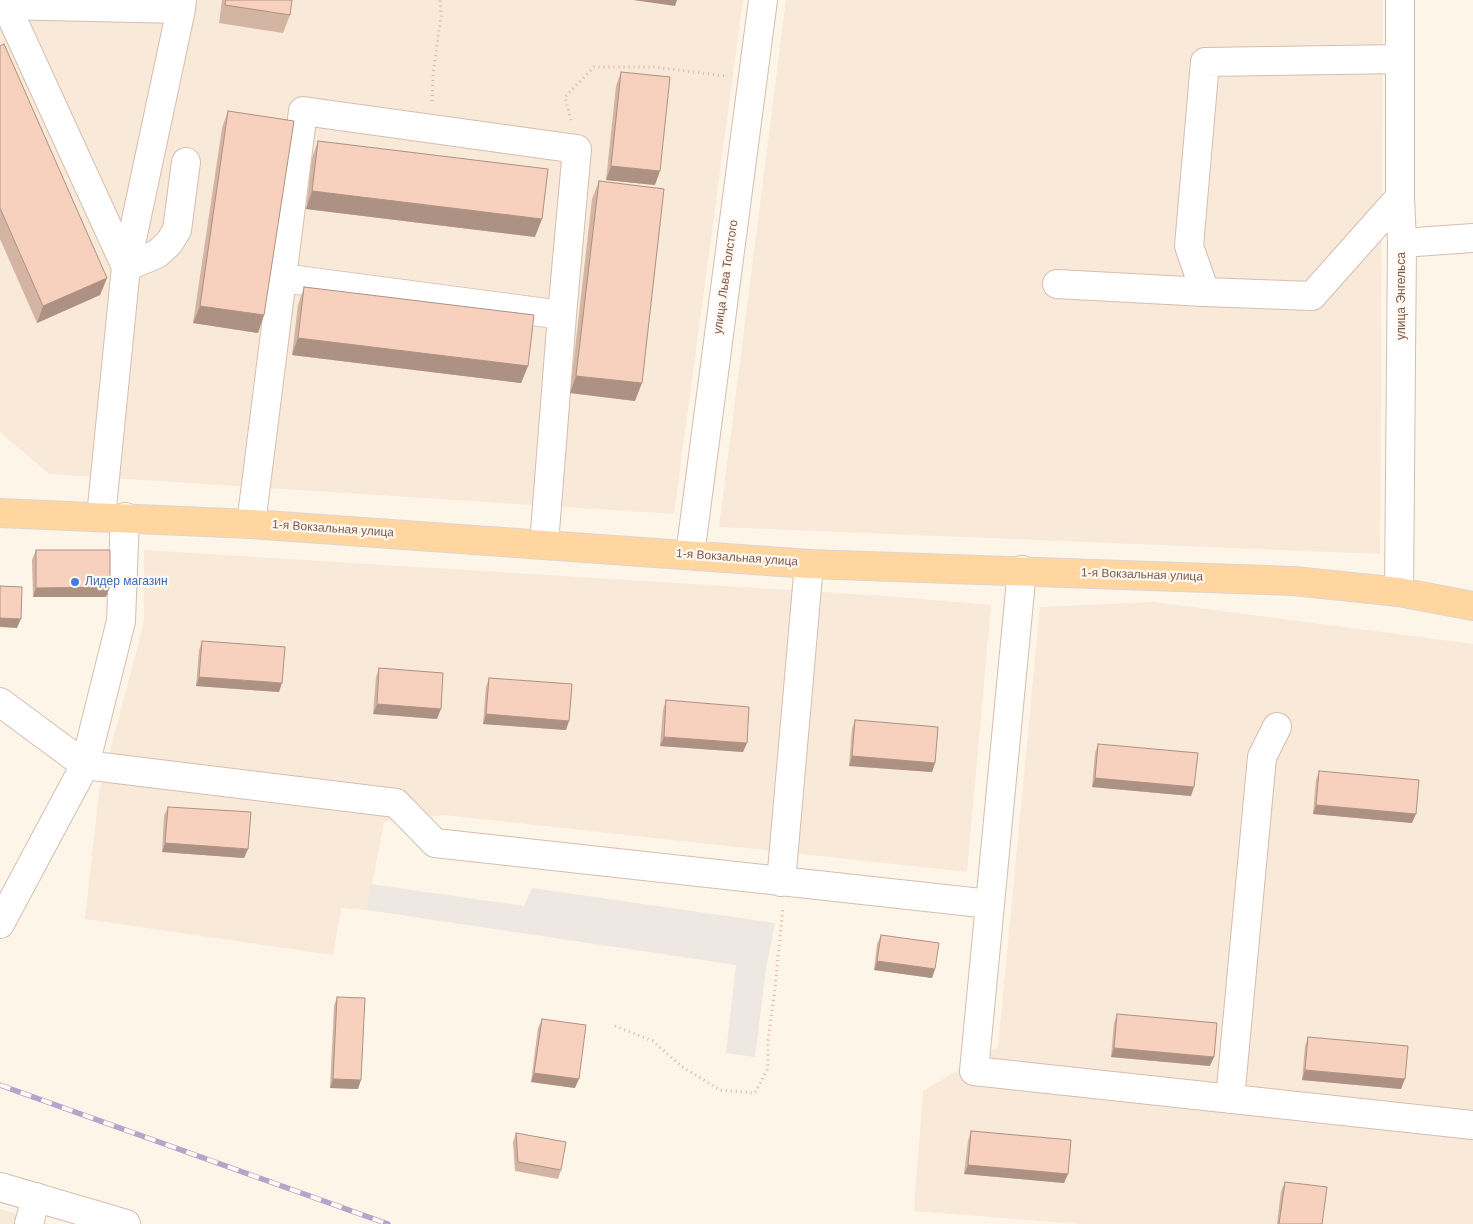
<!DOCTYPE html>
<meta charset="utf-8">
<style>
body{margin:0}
canvas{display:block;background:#fef5e9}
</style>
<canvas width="1473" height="1224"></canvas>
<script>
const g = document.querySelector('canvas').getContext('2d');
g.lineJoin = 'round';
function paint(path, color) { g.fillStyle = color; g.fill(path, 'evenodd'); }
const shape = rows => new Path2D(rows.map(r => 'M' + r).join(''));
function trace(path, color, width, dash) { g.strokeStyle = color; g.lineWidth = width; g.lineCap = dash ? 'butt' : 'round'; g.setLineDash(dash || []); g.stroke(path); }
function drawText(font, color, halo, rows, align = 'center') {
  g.font = font + ' Arial,sans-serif'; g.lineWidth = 4.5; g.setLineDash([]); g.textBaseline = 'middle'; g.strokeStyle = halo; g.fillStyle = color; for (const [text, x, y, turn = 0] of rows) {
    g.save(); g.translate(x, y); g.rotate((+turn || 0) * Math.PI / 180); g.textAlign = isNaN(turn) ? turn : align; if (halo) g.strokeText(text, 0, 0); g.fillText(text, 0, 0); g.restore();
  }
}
paint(shape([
 [0,0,743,0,674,514,49,474,0,432],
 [786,0,1383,0,1380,554,719,527],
 [144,550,885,596,991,605,967,872,444,815,384,822,367,910,341,908,333,955,85,919,99,793,144,622],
 [1153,602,1473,644,1473,1224,1080,1224,914,1211,923,1091,998,1047,1040,607],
 [0,1209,14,1213,50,1224,0,1224]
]), '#f9e9d9');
paint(shape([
 [370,884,524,906,532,888,775,923,766,969,755,1057,726,1053,736,965,367,910]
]), '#efe8e2');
const minor = shape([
 [7,0,6,5,126,267],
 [0,5,181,9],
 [1400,197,1312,296,1205,292,1189,246,1205,62,1400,59],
 [1402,243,1473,238],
 [126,267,157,254,169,243,177,230,186,162],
 [282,278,562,315],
 [1057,284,1205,292],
 [101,517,126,267,181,9,182,0],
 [251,524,303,111,577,149,562,315,544,544],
 [690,555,763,0],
 [1022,570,974,1071,1473,1125],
 [1399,592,1402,243,1400,197,1400,0],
 [0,702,85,765,396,803,435,843,990,904],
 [781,882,809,564],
 [0,924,85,765,121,621,125,517],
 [1230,1099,1262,757,1277,727],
 [0,1187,126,1224],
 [29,1224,36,1197]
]);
const major = shape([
 [0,513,251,524,809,564,1294,581,1399,592,1473,606]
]);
trace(minor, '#d5beaf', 30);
trace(major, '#ddd4d0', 30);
trace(shape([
 [432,101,433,75,441,16,440,0],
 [571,120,565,97,594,67,654,67,725,76],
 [615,1026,653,1041,681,1066,720,1090,755,1093,768,1068,768,1041,775,988,783,908]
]), '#ddb49f', 3, [1, 4]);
trace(minor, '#fff', 28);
trace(major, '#ffd6a0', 28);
const rail = shape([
 [0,1085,388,1224]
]);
trace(rail, '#b7a4cb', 5.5);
trace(rail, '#fff9f2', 4, [11]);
paint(shape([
 [222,0,292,0,290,15,283,33,219,23],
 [0,46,107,278,100,295,37,323,0,239],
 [621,72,655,185,606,180,616,86],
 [228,111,264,315,258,333,193,323,222,128],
 [318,141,535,237,306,209,312,158],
 [599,181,635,401,570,393,592,199],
 [304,287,528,366,521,383,292,355,298,305],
 [36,550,106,597,33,597,32,560],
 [202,641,279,692,196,686,199,650],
 [379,668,437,719,373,714,376,677],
 [489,678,566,730,483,724,486,687],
 [666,700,743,752,660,746,663,710],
 [855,720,935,763,932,772,849,766,852,729],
 [1098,744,1191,796,1092,787,1095,753],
 [1319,771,1412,823,1313,814,1316,780],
 [168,807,248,849,244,858,162,852,164,816],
 [881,935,935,969,932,978,874,970,877,944],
 [337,997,358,1089,330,1088,334,1006],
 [1117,1014,1210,1066,1111,1057,1114,1023],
 [542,1019,575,1088,531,1082,538,1028],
 [1308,1037,1401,1089,1302,1080,1305,1046],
 [971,1131,1064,1183,964,1174,968,1141],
 [516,1133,561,1170,558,1179,515,1171,513,1142],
 [1285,1182,1322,1224,1277,1224,1281,1191]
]), '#d4b4a3');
paint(shape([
 [633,0,677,0,675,6],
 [611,166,660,171,655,185,606,180],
 [312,191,542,219,535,237,306,209],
 [107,278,100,295,37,323,43,306],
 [200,306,264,315,258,333,193,323],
 [298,338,528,366,521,383,292,355],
 [576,376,642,383,635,401,570,393],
 [110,587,106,597,33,597,36,588],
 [0,618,21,619,17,628,0,627],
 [199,677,282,683,279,692,196,686],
 [377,704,441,709,437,719,373,714],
 [486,714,569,721,566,730,483,724],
 [664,737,747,743,743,752,660,746],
 [852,756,935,763,932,772,849,766],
 [1095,778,1194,787,1191,796,1092,787],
 [1316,805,1416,814,1412,823,1313,814],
 [165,843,248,849,244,858,162,852],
 [877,961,935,969,932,978,874,970],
 [1114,1048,1214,1057,1210,1066,1111,1057],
 [1305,1070,1405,1079,1401,1089,1302,1080],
 [534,1073,579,1079,575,1088,531,1082],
 [333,1079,361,1080,358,1089,330,1088],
 [968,1165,1068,1174,1064,1183,964,1174]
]), '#ad9284');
const building = shape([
 [226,0,292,0,290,15,225,5,226,0],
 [4,44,107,278,43,306,0,208,0,46,4,44],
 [621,72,670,77,660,171,611,166,621,72],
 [228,111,294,121,264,315,200,306,228,111],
 [318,141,548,169,542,219,312,191,318,141],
 [599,181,664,189,642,383,576,376,599,181],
 [304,287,534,315,528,366,298,338,304,287],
 [36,550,110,550,110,587,36,588,36,550],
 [0,586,22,587,21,619,0,618,0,586],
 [202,641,285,647,282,683,199,677,202,641],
 [379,668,443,673,441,709,377,704,379,668],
 [489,678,572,684,569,721,486,714,489,678],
 [666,700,749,707,747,743,664,737,666,700],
 [855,720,938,727,935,763,852,756,855,720],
 [1098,744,1198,753,1194,787,1095,778,1098,744],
 [1319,771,1419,780,1416,814,1316,805,1319,771],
 [168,807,251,812,248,849,165,843,168,807],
 [881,935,939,943,935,969,877,961,881,935],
 [337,997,365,998,361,1080,333,1079,337,997],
 [1117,1014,1217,1023,1214,1057,1114,1048,1117,1014],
 [542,1019,586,1025,579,1079,534,1073,542,1019],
 [1308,1037,1408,1046,1405,1079,1305,1070,1308,1037],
 [971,1131,1071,1140,1068,1174,968,1165,971,1131],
 [516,1133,566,1142,561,1170,518,1162,516,1133],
 [1285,1182,1327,1187,1322,1224,1279,1224,1285,1182]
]);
paint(building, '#f7d1bd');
trace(building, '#ad9284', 1);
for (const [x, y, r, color] of [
 [75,582,5,"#3f7fe0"]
]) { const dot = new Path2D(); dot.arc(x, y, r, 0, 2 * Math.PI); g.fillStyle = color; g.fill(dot); trace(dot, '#fff9f2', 2); }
drawText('12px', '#7d5849', '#fff9f2', [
 ["улица Льва Толстого",726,277,-82],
 ["улица Энгельса",1402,296,-90],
 ["1-я Вокзальная улица",333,529,4],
 ["1-я Вокзальная улица",737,558,4],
 ["1-я Вокзальная улица",1142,575,2]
]);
drawText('12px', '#366cbe', '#fff9f2', [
 ["Лидер магазин",85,582]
], 'left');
</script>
